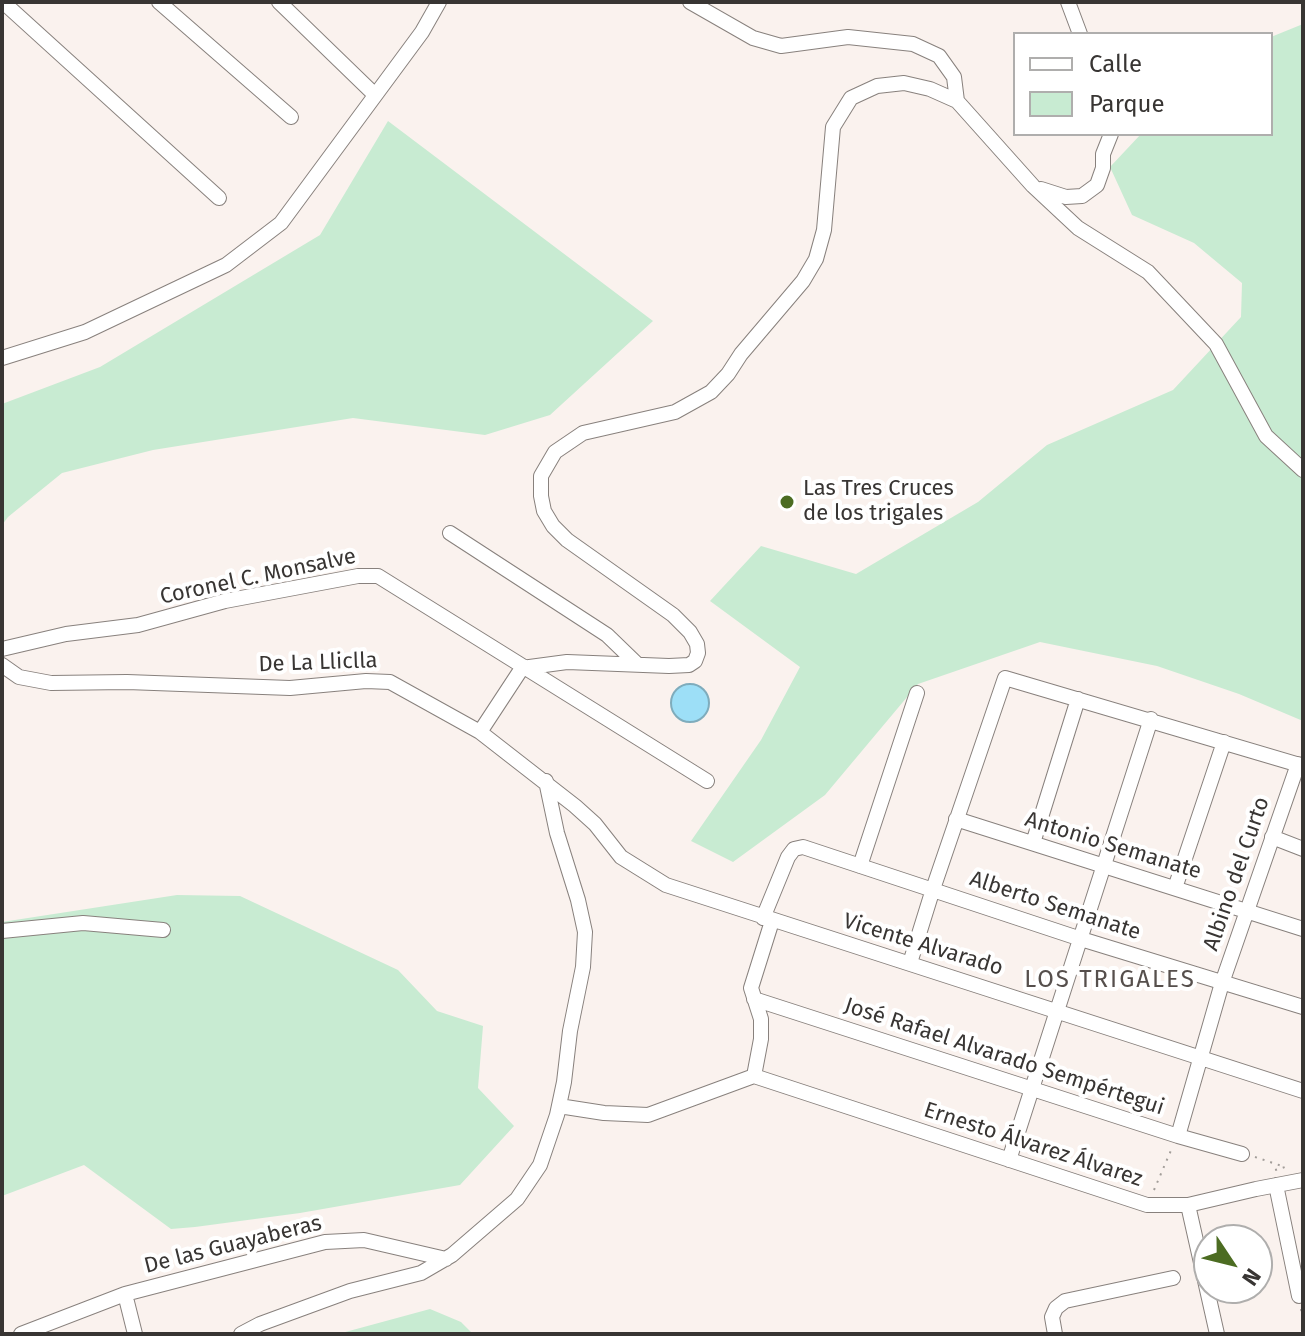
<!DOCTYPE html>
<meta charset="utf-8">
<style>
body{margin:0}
#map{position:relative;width:1305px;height:1336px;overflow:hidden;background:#faf2ee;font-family:"Fira Sans",sans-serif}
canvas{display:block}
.frame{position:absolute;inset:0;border:4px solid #383533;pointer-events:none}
.legend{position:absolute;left:1013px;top:32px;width:260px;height:104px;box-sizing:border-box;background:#fff;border:2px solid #afaead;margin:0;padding:10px 14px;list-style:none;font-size:24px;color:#383533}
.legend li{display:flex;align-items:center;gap:16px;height:40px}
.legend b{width:40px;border:2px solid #afaead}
.north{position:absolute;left:1193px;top:1224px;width:80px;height:80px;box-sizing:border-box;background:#fff;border:2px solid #afaead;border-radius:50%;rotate:125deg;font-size:22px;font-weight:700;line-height:32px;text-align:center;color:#383533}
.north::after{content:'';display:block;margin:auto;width:28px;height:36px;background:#4c6c22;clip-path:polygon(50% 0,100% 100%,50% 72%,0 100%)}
</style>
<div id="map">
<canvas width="1305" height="1336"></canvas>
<div class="frame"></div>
<ul class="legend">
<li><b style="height:10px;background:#fff"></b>Calle</li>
<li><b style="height:22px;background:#c8ebd2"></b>Parque</li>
</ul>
<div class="north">N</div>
</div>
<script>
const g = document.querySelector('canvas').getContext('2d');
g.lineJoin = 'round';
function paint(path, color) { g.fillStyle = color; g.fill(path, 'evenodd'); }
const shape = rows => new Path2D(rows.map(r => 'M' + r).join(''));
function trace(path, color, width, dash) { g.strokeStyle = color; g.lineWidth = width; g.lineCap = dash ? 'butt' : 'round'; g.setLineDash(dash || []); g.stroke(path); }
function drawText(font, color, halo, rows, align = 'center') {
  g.font = font + ' "Fira Sans",sans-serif'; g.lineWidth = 8; g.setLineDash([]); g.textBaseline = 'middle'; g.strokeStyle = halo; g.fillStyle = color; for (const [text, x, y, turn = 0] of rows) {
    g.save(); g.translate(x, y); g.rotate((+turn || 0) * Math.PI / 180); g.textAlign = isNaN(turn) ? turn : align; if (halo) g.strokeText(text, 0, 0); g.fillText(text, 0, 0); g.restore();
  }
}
paint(shape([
 [1303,24,1303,721,1239,694,1157,666,1040,642,918,684,825,795,733,862,691,841,761,740,800,667,710,601,761,546,856,574,978,502,1047,445,1173,390,1241,317,1242,283,1194,243,1132,215,1110,167,1141,134,1271,134,1271,37],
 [388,121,653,321,550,415,485,435,353,418,153,450,62,473,8,517,2,525,2,404,100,367,320,235],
 [177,895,240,896,398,970,437,1011,483,1026,478,1088,514,1126,460,1185,300,1213,195,1227,171,1229,84,1165,2,1196,2,922],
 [430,1309,461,1322,473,1334,338,1334]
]), '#c8ebd2');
const water = shape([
 '671 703a19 19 0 1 1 38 0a19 19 0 1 1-38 0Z'
]);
paint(water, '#9ddff7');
trace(water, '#7facbc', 2);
const minor = shape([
 [3,2,219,198],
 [159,2,291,117],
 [279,2,375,95],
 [690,2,753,38,781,46,848,37,913,44,939,56,954,77,957,101],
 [1068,2,1080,34],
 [1041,189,1066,197,1082,196,1097,185,1103,168,1103,154,1111,134],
 [2,358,85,332,226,265,281,223,422,32,439,2],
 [450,533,607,635,637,664],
 [2,649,66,634,138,625,225,601,358,576,378,576,707,781],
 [2,665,19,677,51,683,127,682,290,688,366,681,390,682,480,732,575,806,595,824,621,857,666,885,1303,1091],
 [522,668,567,662,669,666,689,665,695,661,698,653,697,644,690,632,673,615,567,540,553,526,544,511,541,496,541,476,555,452,583,433,675,412,711,392,728,374,741,354,803,281,816,259,824,230,833,127,851,98,877,86,904,83,930,89,957,101,1033,186,1078,228,1148,272,1216,344,1266,436,1303,470],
 [480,732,522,668],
 [956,819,1303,929],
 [1272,837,1303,849],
 [1033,843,1078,699],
 [860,866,917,693],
 [1175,888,1224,742],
 [763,918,788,857,794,849,803,847,1081,939,1303,1007],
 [2,931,83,923,163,930],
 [910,963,933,889,1005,678,1303,766],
 [754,999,1178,1136,1242,1154],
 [754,1076,1147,1205,1188,1205,1256,1189,1303,1180],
 [754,1076,761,1039,761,1019,751,988,772,921],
 [559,1106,604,1113,648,1115,754,1076],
 [1178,1136,1222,983,1298,764],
 [1009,1160,1151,719],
 [1276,1185,1299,1296],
 [1188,1205,1217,1334],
 [125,1294,135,1334],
 [21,1334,125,1294,325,1242,364,1240,446,1259],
 [241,1334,260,1324,350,1291,421,1273,452,1255,517,1199,540,1165,557,1115,564,1082,570,1031,583,967,585,932,578,900,557,833,546,781],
 [1055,1334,1052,1317,1056,1308,1065,1301,1173,1278]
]);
trace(minor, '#88817d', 16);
trace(shape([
 [1255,1157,1285,1167,1272,1171],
 [1154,1190,1172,1148],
 [1301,1309,1303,1319]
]), '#a29d99', 2, [2, 6]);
trace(minor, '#fff', 14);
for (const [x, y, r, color] of [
 [787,502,8,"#4c6c22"]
]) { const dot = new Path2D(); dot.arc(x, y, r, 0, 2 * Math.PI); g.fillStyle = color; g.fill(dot); trace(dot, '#fff', 3); }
drawText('22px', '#383533', '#fff', [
 ["Las Tres Cruces",803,489],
 ["de los trigales",803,514]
], 'left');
drawText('22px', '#383533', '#fff', [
 ["Coronel C. Monsalve",258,577,-12],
 ["De La Lliclla",318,663,-2],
 ["Antonio Semanate",1113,846,17],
 ["Albino del Curto",1237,874,-71],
 ["Alberto Semanate",1055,906,18],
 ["Vicente Alvarado",923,945,17],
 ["José Rafael Alvarado Sempértegui",1004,1057,18],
 ["Ernesto Álvarez Álvarez",1033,1145,18],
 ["De las Guayaberas",233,1245,-14]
]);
g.letterSpacing = '2px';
drawText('24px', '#564f4c', '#fff', [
 ["LOS TRIGALES",1110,980]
]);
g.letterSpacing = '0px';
</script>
